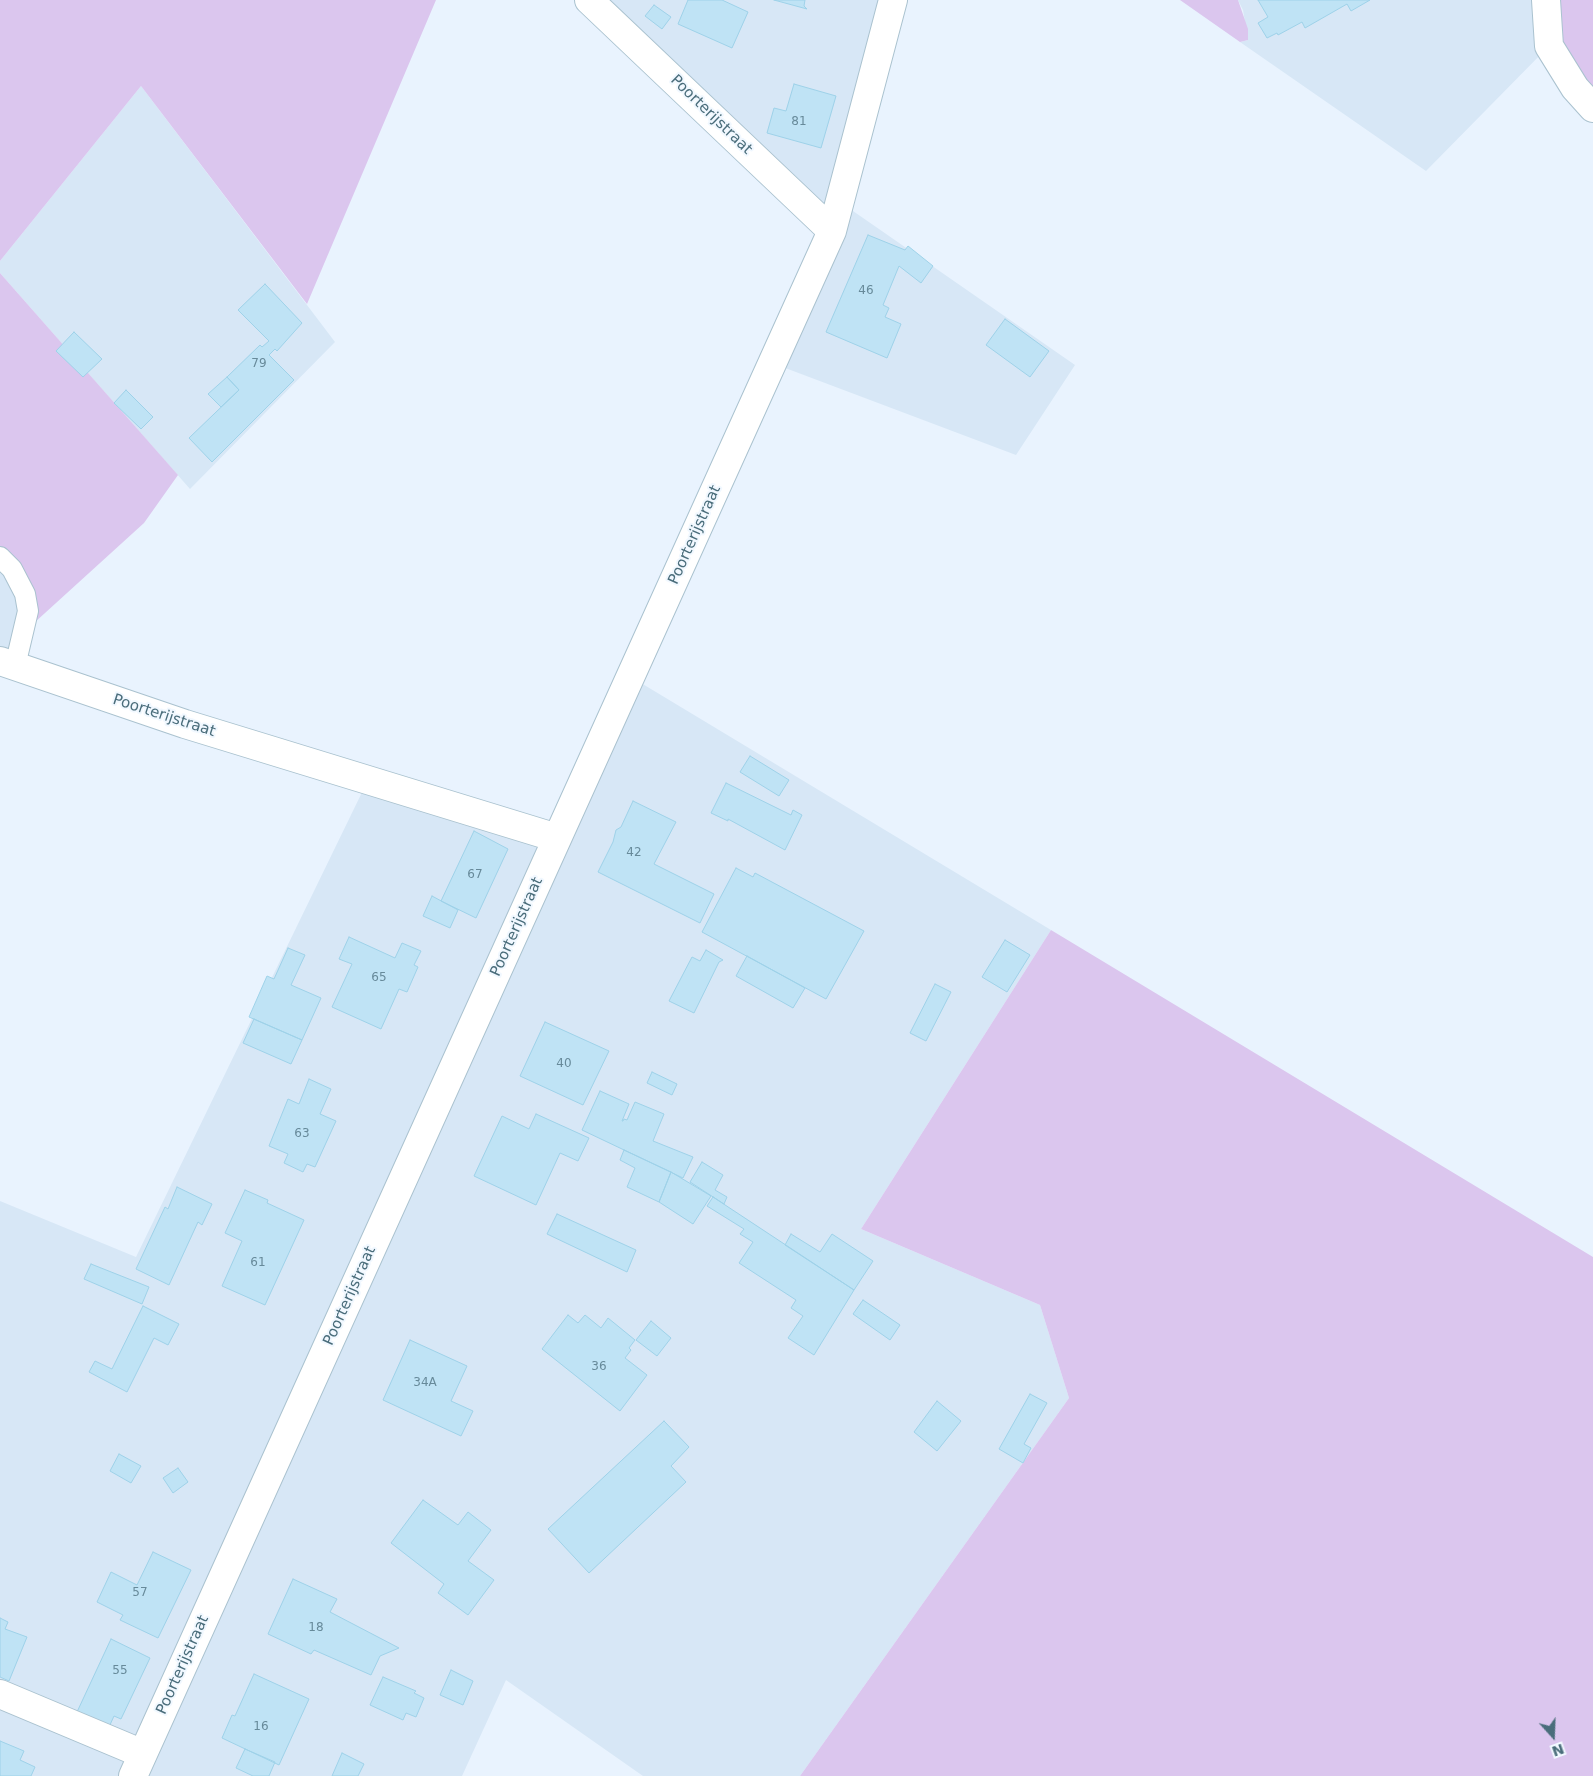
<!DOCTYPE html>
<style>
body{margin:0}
#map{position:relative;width:1593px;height:1776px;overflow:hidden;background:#e9f3fe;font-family:"DejaVu Sans",sans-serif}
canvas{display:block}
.north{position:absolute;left:1528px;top:1711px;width:50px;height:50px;-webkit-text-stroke:4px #f1f8ff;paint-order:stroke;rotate:160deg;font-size:14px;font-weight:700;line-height:20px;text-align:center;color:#4a6d7b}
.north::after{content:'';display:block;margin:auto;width:18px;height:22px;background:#4a6d7b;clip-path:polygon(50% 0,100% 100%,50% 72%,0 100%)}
</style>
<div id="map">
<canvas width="1593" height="1776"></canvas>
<div class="north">N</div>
</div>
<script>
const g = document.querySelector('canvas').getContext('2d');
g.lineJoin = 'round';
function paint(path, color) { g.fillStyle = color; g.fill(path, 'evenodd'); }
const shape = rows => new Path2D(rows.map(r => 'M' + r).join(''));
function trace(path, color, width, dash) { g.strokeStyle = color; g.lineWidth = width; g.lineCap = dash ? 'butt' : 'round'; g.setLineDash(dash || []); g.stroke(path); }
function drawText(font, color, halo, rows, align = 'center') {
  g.font = font + ' "DejaVu Sans",sans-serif'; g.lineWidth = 4; g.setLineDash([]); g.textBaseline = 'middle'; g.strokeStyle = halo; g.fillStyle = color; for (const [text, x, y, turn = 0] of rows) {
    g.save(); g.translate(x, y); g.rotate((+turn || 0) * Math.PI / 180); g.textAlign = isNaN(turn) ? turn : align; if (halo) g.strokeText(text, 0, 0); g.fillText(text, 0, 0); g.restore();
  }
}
paint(shape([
 [589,0,893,0,840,202,1075,365,1016,455,772,363,832,231],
 [1238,0,1546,0,1549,46,1426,171,1240,42,1248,40,1243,10],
 [141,86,335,342,190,489,0,273,0,261],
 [0,557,25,594,15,666,0,661],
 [631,677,1051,930,861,1229,1040,1305,1069,1398,800,1776,643,1776,506,1680,462,1776,0,1776,0,1201,136,1257,368,780,557,838]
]), '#d7e7f6');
paint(shape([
 [0,0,436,0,307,304,141,86,0,261],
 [1180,0,1238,0,1248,29,1248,40,1240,42],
 [1546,0,1593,0,1593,108,1545,10],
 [0,273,178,475,144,523,23,633,28,611,0,557],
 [1051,930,1593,1257,1593,1776,800,1776,1069,1398,1040,1305,861,1229]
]), '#dbc6ee');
const building = shape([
 [688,0,722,0,748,12,732,48,678,24,688,0],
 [774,0,805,0,804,6,807,9,774,0],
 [1258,0,1370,0,1351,11,1347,4,1305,28,1302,22,1278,35,1277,33,1267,38,1258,23,1268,17,1258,0],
 [654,5,671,17,662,29,645,16,654,5],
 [794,84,836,96,821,148,767,133,774,108,786,111,794,84],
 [868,235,905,250,908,246,933,266,921,283,899,266,883,305,889,308,885,317,901,324,887,358,826,332,868,235],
 [265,284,302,323,277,351,275,349,269,355,294,380,212,462,189,438,239,390,227,377,260,345,262,347,269,341,238,310,265,284],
 [1005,319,1049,351,1030,377,986,345,1005,319],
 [74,332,102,359,83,377,56,351,74,332],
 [227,377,239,390,221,407,208,394,227,377],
 [126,390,153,417,141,429,114,403,126,390],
 [750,756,789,780,779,796,740,772,750,756],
 [726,783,791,815,793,810,802,815,785,850,728,819,728,821,711,813,726,783],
 [633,801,676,822,654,864,714,894,700,923,598,872,613,842,616,830,621,827,633,801],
 [474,831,508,849,476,918,441,901,474,831],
 [736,868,753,877,755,873,864,931,826,999,702,932,736,868],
 [432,896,458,910,450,928,423,916,432,896],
 [349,937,395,958,402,943,421,951,414,965,418,967,407,992,399,989,381,1029,332,1007,352,964,339,959,349,937],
 [1005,940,1030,955,1007,992,982,977,1005,940],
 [288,948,305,955,291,985,321,998,302,1040,249,1017,267,976,274,979,288,948],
 [706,950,723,960,719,962,694,1013,669,1001,692,957,700,961,706,950],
 [747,956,805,988,793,1008,736,976,747,956],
 [935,984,951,992,926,1041,910,1033,935,984],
 [254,1019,302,1040,291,1064,243,1043,254,1019],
 [545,1022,609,1051,583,1105,520,1076,545,1022],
 [652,1072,677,1084,672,1095,647,1083,652,1072],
 [309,1079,331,1089,320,1114,336,1121,315,1167,307,1164,303,1172,284,1163,288,1154,269,1146,288,1099,299,1104,309,1079],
 [600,1091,629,1104,622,1121,623,1121,624,1119,627,1120,635,1102,664,1114,653,1141,693,1157,683,1178,582,1130,600,1091],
 [536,1114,589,1138,578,1161,560,1153,536,1205,474,1176,502,1116,529,1129,536,1114],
 [624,1150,671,1172,659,1202,627,1187,635,1168,620,1160,624,1150],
 [702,1162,723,1175,715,1190,727,1197,724,1204,690,1182,702,1162],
 [671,1172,711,1196,693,1224,659,1202,671,1172],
 [177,1187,212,1204,202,1225,198,1222,169,1285,136,1269,165,1207,168,1209,177,1187],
 [245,1190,268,1200,267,1203,304,1220,265,1305,222,1286,242,1241,225,1233,245,1190],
 [713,1197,854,1290,814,1355,788,1338,803,1316,791,1308,796,1300,739,1263,753,1242,740,1234,744,1229,707,1206,713,1197],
 [557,1214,636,1250,627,1272,547,1234,557,1214],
 [791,1234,820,1252,832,1234,873,1261,854,1290,785,1245,791,1234],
 [91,1264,149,1287,142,1304,84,1279,91,1264],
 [863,1300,900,1325,890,1340,853,1314,863,1300],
 [143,1306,179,1324,168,1345,154,1338,127,1392,89,1372,95,1361,112,1369,143,1306],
 [568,1315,578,1323,585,1315,601,1328,608,1318,635,1340,629,1348,631,1350,625,1358,647,1375,620,1411,542,1349,568,1315],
 [651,1321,671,1338,657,1356,636,1340,651,1321],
 [410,1340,467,1366,451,1401,473,1411,461,1436,383,1400,410,1340],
 [1030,1394,1047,1403,1024,1444,1031,1448,1023,1463,999,1449,1030,1394],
 [937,1401,961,1421,937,1451,914,1432,937,1401],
 [664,1421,689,1447,671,1466,686,1482,589,1573,548,1529,664,1421],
 [119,1454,141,1466,131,1483,110,1471,119,1454],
 [178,1468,188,1482,173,1493,163,1478,178,1468],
 [423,1500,458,1525,468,1512,491,1530,468,1561,494,1580,468,1615,438,1593,444,1584,391,1543,423,1500],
 [153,1552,191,1570,158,1638,120,1620,123,1615,97,1602,111,1572,137,1585,153,1552],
 [293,1579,337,1599,330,1612,399,1648,380,1656,371,1675,314,1650,311,1654,268,1634,293,1579],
 [0,1618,8,1622,5,1629,27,1637,9,1681,0,1677,0,1618],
 [111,1639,150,1658,121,1719,114,1716,109,1727,77,1712,111,1639],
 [451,1670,473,1681,463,1705,440,1695,451,1670],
 [254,1674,309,1699,279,1765,222,1738,232,1715,235,1716,254,1674],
 [383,1677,416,1691,414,1693,424,1698,416,1717,406,1713,403,1720,370,1705,383,1677],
 [0,1741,24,1751,20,1760,35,1767,31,1776,0,1776,0,1741],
 [245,1749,275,1762,269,1776,253,1776,236,1768,245,1749],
 [342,1753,364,1764,358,1776,332,1776,342,1753]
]);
paint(building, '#bfe3f5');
trace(building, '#9ed2e9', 1);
const service = shape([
 [0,557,12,569,25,594,28,611,15,666]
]);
const minor = shape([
 [589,0,832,231],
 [1546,0,1549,46,1575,88,1593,108],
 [0,661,185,724,557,838],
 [0,1694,143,1754],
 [133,1776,832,231,893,0]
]);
trace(service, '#aac2cf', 22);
trace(minor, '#aac2cf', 30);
trace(service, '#fff', 20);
trace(minor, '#fff', 28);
drawText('12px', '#678a9a', null, [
 ["81",799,122],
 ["46",866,291],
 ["79",259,364],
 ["42",634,853],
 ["67",475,875],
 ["65",379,978],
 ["40",564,1064],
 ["63",302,1134],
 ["61",258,1263],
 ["36",599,1367],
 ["34A",425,1383],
 ["57",140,1593],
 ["18",316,1628],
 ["55",120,1671],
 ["16",261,1727]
]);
drawText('15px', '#4a6d7b', '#f1f8ff', [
 ["Poorterijstraat",711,115,44],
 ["Poorterijstraat",695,535,-66],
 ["Poorterijstraat",164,716,18],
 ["Poorterijstraat",517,927,-66],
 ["Poorterijstraat",350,1296,-66],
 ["Poorterijstraat",183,1665,-66]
]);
</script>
